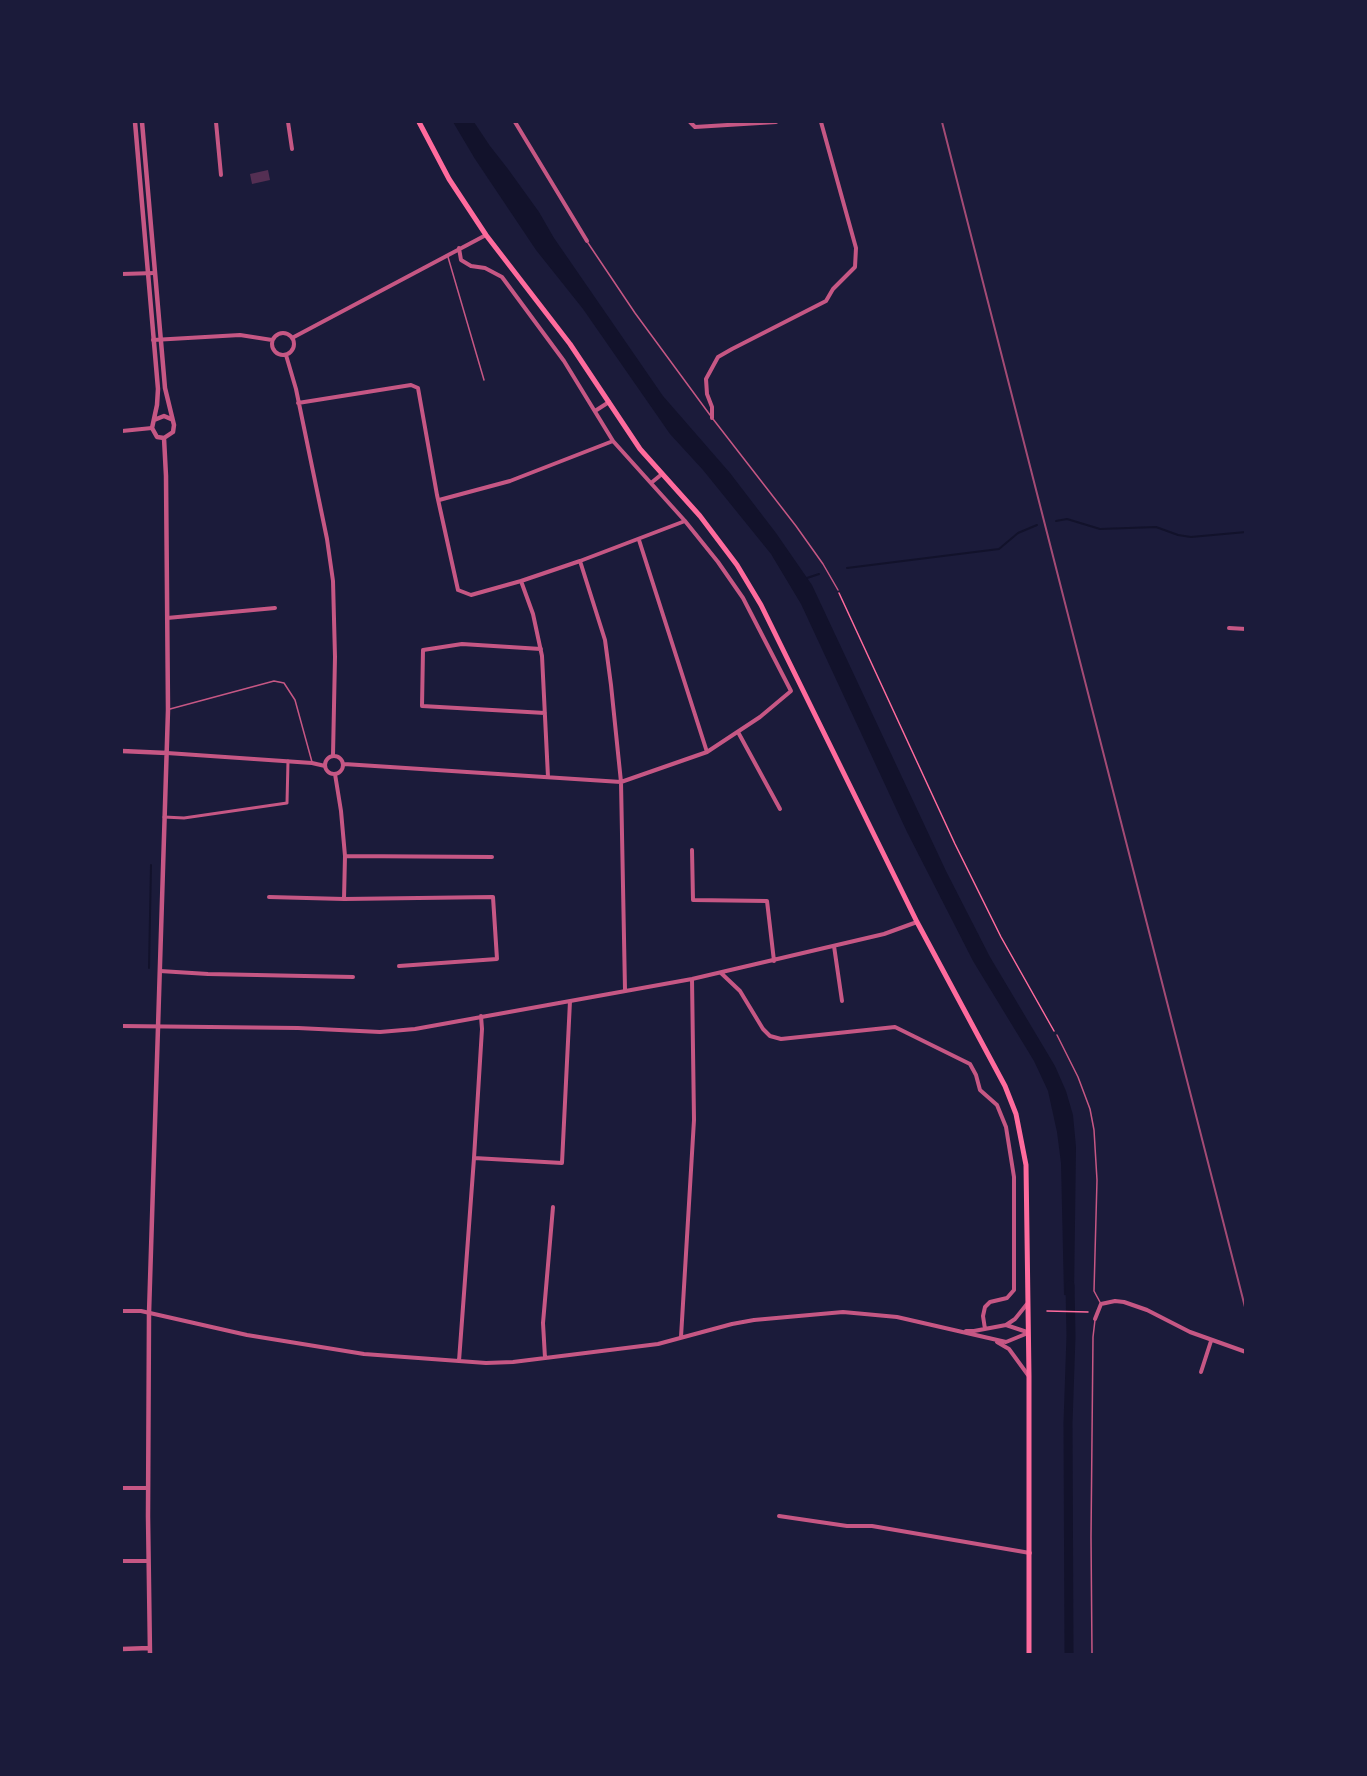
<!DOCTYPE html>
<style>
body{margin:0}
#map{position:relative;width:1367px;height:1776px;overflow:hidden;background:#1b1b3a;font-family:"DM Sans",sans-serif}
canvas{display:block}
.frame{position:absolute;inset:0;border:123px solid #1b1b3a;pointer-events:none}
</style>
<div id="map">
<canvas width="1367" height="1776"></canvas>
<div class="frame"></div>
</div>
<script>
const g = document.querySelector('canvas').getContext('2d');
g.lineJoin = 'round';
function paint(path, color) { g.fillStyle = color; g.fill(path, 'evenodd'); }
const shape = rows => new Path2D(rows.map(r => 'M' + r).join(''));
function trace(path, color, width, dash) { g.strokeStyle = color; g.lineWidth = width; g.lineCap = dash ? 'butt' : 'round'; g.setLineDash(dash || []); g.stroke(path); }
paint(shape([
 [453,122,474,122,490,146,508,169,539,212,554,238,663,396,730,473,776,533,812,585,946,871,990,957,1055,1066,1066,1091,1073,1115,1076,1147,1074,1296,1064,1295,1061,1163,1057,1132,1048,1091,1034,1061,973,961,907,832,801,604,771,554,703,470,670,434,583,309,536,250,475,159]
]), '#12122b');
trace(shape([
 [1056,521,1067,519,1100,529,1156,527,1178,535,1191,537,1246,532],
 [847,568,999,549,1018,533,1037,525],
 [807,578,819,574],
 [149,968,151,865]
]), '#12122b', 2);
trace(shape([
 [1069,1654,1068,1423,1071,1336,1070,1285]
]), '#12122b', 9);
paint(shape([
 [268,170,270,180,252,184,250,174]
]), '#542f53');
trace(shape([
 [839,593,955,844,1001,937,1054,1031],
 [1047,1311,1088,1312]
]), '#ff6b9d', 1.5);
trace(shape([
 [588,243,635,313,710,415],
 [448,257,484,380],
 [713,419,796,526,823,564,838,590],
 [170,709,274,681,284,683,295,700,312,762],
 [1057,1035,1078,1077,1090,1109,1094,1130,1097,1180,1094,1291,1101,1304],
 [1092,1654,1091,1537,1093,1337,1095,1320]
]), '#c65784', 1.5);
trace(shape([
 [164,817,184,818,287,803,288,761]
]), '#c65784', 3);
trace(shape([
 [216,122,221,175],
 [288,122,292,149],
 [515,122,587,241],
 [690,122,695,127,776,122],
 [122,274,155,273],
 '272 344a11 11 0 1 1 22 0a11 11 0 1 1-22 0Z',
 [292,338,486,235],
 [153,340,240,335,272,340],
 [286,355,296,389,327,539,333,581,335,657,333,755],
 [298,403,411,385,418,388,437,495,458,590,471,595,521,581,580,561,685,521],
 [595,411,609,402],
 [712,418,712,407,707,394,706,379,718,357,732,349,826,301,833,289,855,267,856,248,821,122],
 [122,431,152,428],
 [651,483,662,474],
 [439,500,510,481,613,441],
 [639,540,707,752],
 [580,561,605,640,611,685,621,782,625,990],
 [521,581,533,614,542,656,548,777],
 [167,618,275,608],
 [1229,628,1246,629],
 [541,649,462,644,423,650,422,706,545,713],
 [738,732,780,809],
 [167,753,312,763,325,766],
 '325 765a9 9 0 1 1 18 0a9 9 0 1 1-18 0Z',
 [344,764,621,782,707,752,760,717,791,691,743,598,718,562,685,521,613,441,564,361,502,277,485,268,471,266,461,260,459,248],
 [335,774,341,811,345,856,344,899],
 [692,850,693,900,767,901,774,961],
 [345,856,492,857],
 [269,897,344,899,493,897,497,959,399,966],
 [834,946,842,1001],
 [160,971,208,974,353,977],
 [721,973,740,991,763,1029,770,1036,781,1039,895,1027,970,1064,976,1075,980,1090,997,1105,1006,1127,1014,1177,1014,1290,1007,1298,990,1302,985,1307,983,1316,985,1329],
 [122,1026,298,1028,380,1032,415,1029,692,979,884,934,917,922],
 [474,1158,562,1163,570,1001],
 [122,1311,141,1311,247,1335,364,1354,486,1363,513,1362,658,1344,732,1324,754,1320,843,1312,897,1317,1006,1342,1028,1333],
 [1095,1319,1101,1304,1115,1301,1124,1302,1147,1310,1190,1332,1246,1352],
 [1006,1325,1027,1332],
 [966,1331,974,1331,1006,1325,1015,1319,1027,1304],
 [681,1337,694,1120,692,979],
 [997,1342,1009,1349,1028,1375],
 [545,1358,543,1323,553,1207],
 [459,1361,474,1158,482,1029,481,1016],
 [1201,1372,1211,1341],
 [122,1488,148,1488],
 [779,1516,847,1526,872,1526,1030,1553],
 [122,1561,148,1561]
]), '#c65784', 4);
trace(shape([
 [135,122,158,389,157,405,152,428,157,437,164,438,173,432,174,425,165,388,142,122],
 [154,420,164,416,171,419],
 [122,751,167,753],
 [122,1649,149,1648],
 [150,1654,148,1516,149,1313,168,710,166,476,164,438]
]), '#c65784', 4.5);
trace(shape([
 [419,122,449,179,486,235,570,344,640,449,700,516,737,565,761,605,917,922,1005,1086,1016,1114,1026,1165,1029,1376,1029,1654]
]), '#ff6b9d', 5);
trace(shape([
 [942,122,1246,1311]
]), '#a44b75', 2);
</script>
